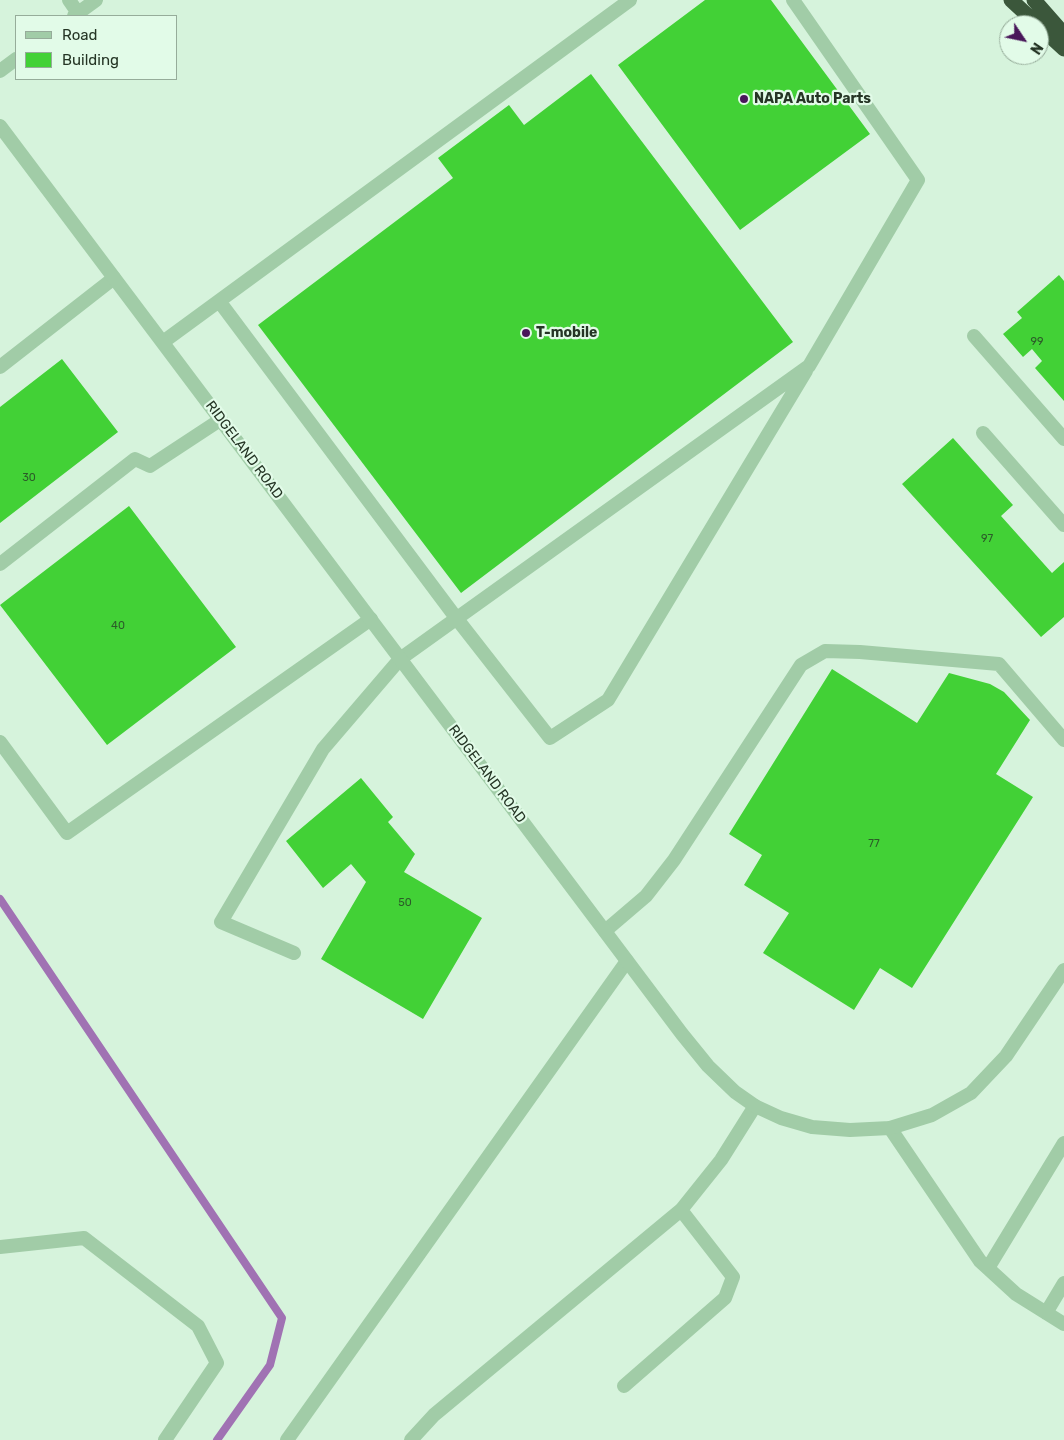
<!DOCTYPE html>
<style>
body{margin:0}
#map{position:relative;width:1064px;height:1440px;overflow:hidden;background:#d6f3dc;font-family:Rubik,sans-serif}
canvas{display:block}
.legend{position:absolute;left:15px;top:15px;width:162px;height:65px;box-sizing:border-box;background:#e2fbe8;border:1px solid #96ac9a;margin:0;padding:6px 9px;list-style:none;font-size:15px;color:#253525}
.legend li{display:flex;align-items:center;gap:10px;height:25px}
.legend b{width:25px;border:1px solid #96ac9a}
.north{position:absolute;left:999px;top:15px;width:50px;height:50px;box-sizing:border-box;background:#e2fbe8;border:1px solid #96ac9a;border-radius:50%;rotate:124deg;font-size:14px;font-weight:700;line-height:20px;text-align:center;color:#253525}
.north::after{content:'';display:block;margin:auto;width:18px;height:22px;background:#49175a;clip-path:polygon(50% 0,100% 100%,50% 72%,0 100%)}
</style>
<div id="map">
<canvas width="1064" height="1440"></canvas>
<ul class="legend">
<li><b style="height:6px;background:#a1cca7"></b>Road</li>
<li><b style="height:14px;background:#42d136"></b>Building</li>
</ul>
<div class="north">N</div>
</div>
<script>
const g = document.querySelector('canvas').getContext('2d');
g.lineJoin = 'round';
const shape = rows => new Path2D(rows.map(r => 'M' + r).join(''));
function trace(path, color, width, dash) { g.strokeStyle = color; g.lineWidth = width; g.lineCap = dash ? 'butt' : 'round'; g.setLineDash(dash || []); g.stroke(path); }
function paint(path, color) { g.fillStyle = color; g.fill(path, 'evenodd'); }
function drawText(font, color, halo, rows, align = 'center') {
  g.font = font + ' Rubik,sans-serif'; g.lineWidth = 4.5; g.setLineDash([]); g.textBaseline = 'middle'; g.strokeStyle = halo; g.fillStyle = color; for (const [text, x, y, turn = 0] of rows) {
    g.save(); g.translate(x, y); g.rotate((+turn || 0) * Math.PI / 180); g.textAlign = isNaN(turn) ? turn : align; if (halo) g.strokeText(text, 0, 0); g.fillText(text, 0, 0); g.restore();
  }
}
trace(shape([
 [0,899,282,1318,270,1365,217,1440]
]), '#a072b3', 8);
paint(shape([
 [705,0,771,0,870,134,740,230,618,65],
 [591,74,793,342,461,593,258,325,453,178,438,158,509,105,524,125],
 [1059,275,1064,281,1064,401,1035,368,1042,361,1032,349,1023,357,1003,334,1022,318,1017,312],
 [62,359,118,432,0,523,0,407],
 [953,438,1013,505,1001,516,1052,573,1064,562,1064,617,1041,637,902,484],
 [129,506,236,647,107,745,0,605],
 [832,669,917,723,949,673,990,684,1004,692,1030,720,996,774,1033,797,912,988,880,968,854,1010,763,953,789,913,744,885,762,855,729,834],
 [361,778,393,817,388,822,415,854,404,872,482,918,423,1019,321,959,366,882,351,864,323,888,286,841]
]), '#42d136');
trace(shape([
 [69,0,78,13],
 [74,16,96,0],
 [0,71,16,59],
 [219,301,457,619,550,738,608,700,806,371],
 [974,336,1064,439],
 [163,342,630,0],
 [0,367,114,278],
 [983,433,1064,525],
 [0,564,135,459,150,466,220,420],
 [0,742,67,833,371,619],
 [605,931,646,896,674,860,801,665,825,651,860,652,999,664,1064,740],
 [294,953,221,922,323,749,400,659,809,366,918,180,793,0],
 [890,1128,980,1261,1016,1294,1064,1324],
 [0,1247,84,1238,198,1326,217,1363,165,1440],
 [988,1268,1064,1143],
 [1046,1313,1064,1283],
 [624,1386,725,1298,733,1277,681,1210],
 [287,1440,627,961],
 [411,1440,434,1415,681,1210,721,1160,755,1106]
]), '#a1cca7', 14);
trace(shape([
 [0,126,682,1034,708,1066,735,1092,755,1106,781,1118,812,1127,850,1130,890,1128,932,1115,971,1093,1006,1056,1064,970]
]), '#a1cca7', 14);
trace(shape([
 [1011,0,1038,25],
 [1034,0,1064,34],
 [1039,26,1064,49]
]), '#3b573b', 15);
for (const [x, y, r, color] of [
 [744,99,5,"#49175a"],
 [526,333,5,"#49175a"]
]) { const dot = new Path2D(); dot.arc(x, y, r, 0, 2 * Math.PI); g.fillStyle = color; g.fill(dot); trace(dot, '#e2fbe8', 2); }
drawText('11px', '#2c5c29', null, [
 ["99",1037,342],
 ["30",29,478],
 ["97",987,539],
 ["40",118,626],
 ["77",874,844],
 ["50",405,903]
]);
drawText('bold 14px', '#253525', '#e2fbe8', [
 ["NAPA Auto Parts",754,99],
 ["T-mobile",536,333]
], 'left');
drawText('14px', '#253525', '#e2fbe8', [
 ["RIDGELAND ROAD",244,450,53],
 ["RIDGELAND ROAD",487,774,53]
]);
</script>
